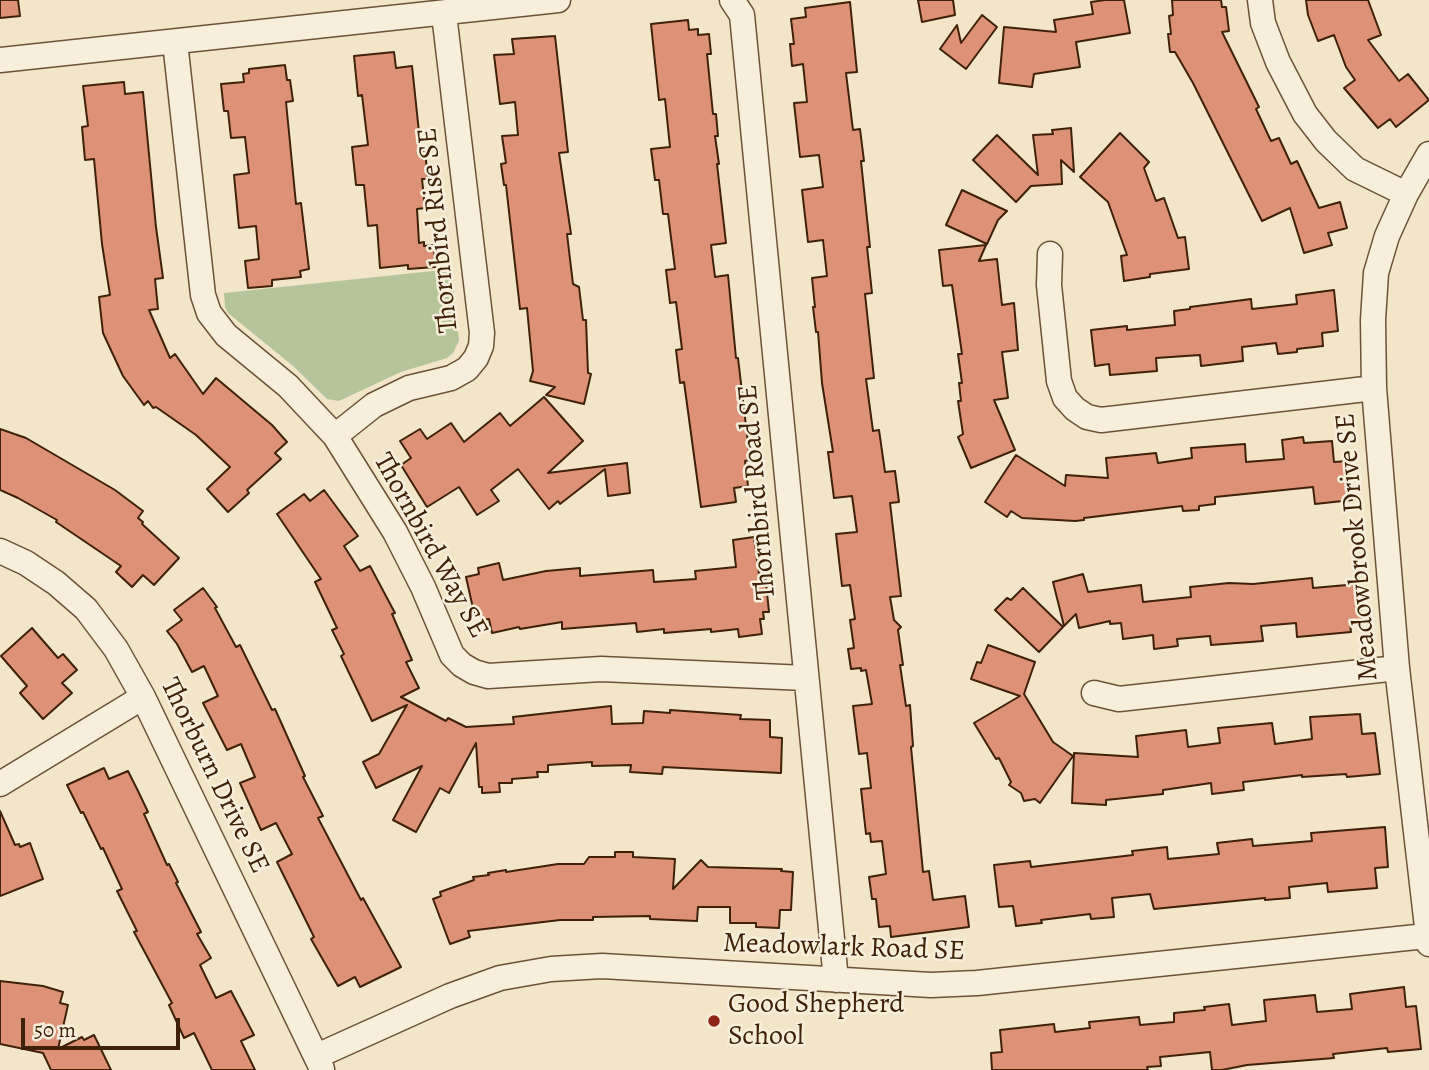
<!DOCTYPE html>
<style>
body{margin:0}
#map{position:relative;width:1429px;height:1070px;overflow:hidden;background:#f3e5c8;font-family:Alegreya,serif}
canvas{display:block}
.scale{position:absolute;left:21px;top:1018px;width:159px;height:32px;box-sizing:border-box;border:4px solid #3f2108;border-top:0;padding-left:9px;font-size:21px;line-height:24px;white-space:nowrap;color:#3f2108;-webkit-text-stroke:5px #f7eedb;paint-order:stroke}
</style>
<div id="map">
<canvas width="1429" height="1070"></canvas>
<div class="scale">50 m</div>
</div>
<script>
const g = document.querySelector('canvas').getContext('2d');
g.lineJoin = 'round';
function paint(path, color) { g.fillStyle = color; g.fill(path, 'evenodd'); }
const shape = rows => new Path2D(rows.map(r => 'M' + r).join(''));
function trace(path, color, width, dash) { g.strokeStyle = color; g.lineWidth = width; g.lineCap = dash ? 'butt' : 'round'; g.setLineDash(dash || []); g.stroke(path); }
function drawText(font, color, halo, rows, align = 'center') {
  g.font = font + ' Alegreya,serif'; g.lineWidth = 5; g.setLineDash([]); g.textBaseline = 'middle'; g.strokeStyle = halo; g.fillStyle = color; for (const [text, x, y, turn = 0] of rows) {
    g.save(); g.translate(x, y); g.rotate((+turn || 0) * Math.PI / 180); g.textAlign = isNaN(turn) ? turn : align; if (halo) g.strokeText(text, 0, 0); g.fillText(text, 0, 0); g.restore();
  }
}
paint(shape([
 [452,269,459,341,453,353,447,358,401,372,339,401,327,399,293,366,228,313,225,307,224,293]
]), '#b6c599');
const building = shape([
 [0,0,18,0,20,16,0,18,0,0],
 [918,0,953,0,955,15,922,22,918,0],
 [1105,0,1124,0,1130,33,1076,42,1080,67,1034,74,1032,87,999,83,1004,27,1056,32,1054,20,1093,14,1091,2,1105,0],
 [1172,0,1221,0,1222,7,1226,7,1229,31,1222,32,1259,107,1256,109,1271,141,1279,138,1291,164,1297,161,1319,208,1340,202,1347,228,1328,233,1332,245,1304,253,1290,208,1262,221,1193,83,1175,52,1170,52,1168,34,1171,34,1169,16,1173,15,1172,0],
 [1306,0,1368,0,1381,35,1368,40,1399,81,1408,74,1429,100,1396,127,1390,119,1378,128,1344,88,1355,80,1346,67,1334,35,1318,41,1308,15,1306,0],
 [850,2,857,72,846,73,853,130,860,129,864,161,861,161,870,247,867,247,872,293,865,294,874,378,866,379,873,431,879,430,885,472,895,471,899,502,890,503,901,596,890,597,894,620,901,627,898,630,903,665,900,665,906,706,910,705,913,746,911,747,923,872,929,871,933,900,965,896,969,927,891,937,890,926,879,927,876,899,872,899,869,877,886,874,882,841,871,842,870,833,866,834,861,789,871,788,867,753,859,754,853,706,872,704,866,670,861,671,861,668,851,669,848,649,854,648,850,620,855,619,850,585,842,586,836,534,857,532,852,496,834,498,828,452,833,452,822,383,818,332,816,332,813,307,815,307,812,278,827,276,823,240,808,242,802,190,823,187,819,155,800,157,794,103,807,102,803,64,792,66,790,44,794,44,791,19,806,17,805,8,850,2],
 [982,15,997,27,966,69,940,49,957,25,961,43,982,15],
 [688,20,689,30,698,29,698,35,709,34,711,54,707,54,713,114,716,114,718,136,715,136,719,164,717,164,726,243,711,245,715,277,728,275,736,358,738,358,750,460,745,461,748,486,734,488,736,502,701,507,684,382,680,383,676,350,682,349,676,302,670,303,666,270,675,269,668,214,663,214,659,180,655,180,651,149,670,147,665,99,659,100,651,24,688,20],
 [555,36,568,152,559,153,571,234,567,234,573,284,579,287,583,320,586,320,588,373,591,374,584,404,546,395,555,387,530,381,533,371,527,308,520,309,506,185,504,185,501,164,506,163,502,136,518,135,515,102,500,104,494,55,514,54,512,39,555,36],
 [394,52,396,68,412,66,421,151,425,151,428,179,422,179,425,208,417,209,419,243,424,242,424,246,434,245,435,267,408,269,408,265,380,268,377,225,368,226,364,185,356,185,352,147,368,145,362,95,358,96,354,56,394,52],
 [285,65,287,80,290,80,293,101,286,102,296,204,301,203,309,269,300,271,301,277,272,280,272,286,248,288,245,261,259,259,256,226,239,228,234,175,249,173,245,137,231,138,228,111,224,111,221,84,244,82,243,74,249,73,249,69,285,65],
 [124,82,125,94,143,92,156,227,163,278,155,279,158,309,149,310,170,358,175,354,203,394,216,378,272,425,287,442,275,453,281,459,247,490,249,493,228,512,207,489,230,467,196,435,156,407,153,408,148,401,144,405,123,376,103,333,99,297,110,295,102,244,94,159,85,160,82,127,88,126,83,86,124,82],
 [1071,128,1074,172,1061,160,1062,184,1031,186,1016,202,973,160,997,135,1038,175,1033,135,1053,134,1052,130,1071,128],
 [1120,133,1149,162,1144,168,1156,201,1164,198,1178,238,1185,237,1189,269,1150,274,1150,277,1124,281,1121,256,1127,255,1108,202,1080,177,1120,133],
 [962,190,1007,211,998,220,987,244,946,225,962,190],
 [986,245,979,261,997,259,1002,305,1014,303,1018,350,1002,352,1008,398,994,400,1015,450,971,468,958,437,963,434,958,401,961,401,959,383,962,383,958,354,962,354,952,285,943,286,939,250,986,245],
 [1334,290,1338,331,1322,333,1323,346,1297,349,1297,352,1278,354,1276,343,1242,347,1243,361,1201,366,1200,355,1156,358,1157,371,1110,375,1109,364,1095,366,1091,330,1127,326,1127,330,1175,325,1174,311,1190,309,1190,307,1251,299,1252,309,1297,304,1296,295,1334,290],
 [544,397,583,441,548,473,627,463,630,493,608,496,605,469,560,504,558,501,549,509,518,469,491,490,499,501,477,515,459,487,427,507,401,465,411,458,400,441,420,429,427,439,451,423,464,442,500,413,510,426,544,397],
 [0,429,26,438,115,490,143,511,138,518,143,522,142,524,179,558,154,585,143,575,132,587,116,572,121,566,56,522,57,520,18,498,0,490,0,429],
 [1303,437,1304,443,1332,441,1334,462,1348,461,1352,500,1315,504,1313,487,1215,497,1215,504,1199,506,1199,510,1183,511,1182,506,1084,518,1084,520,1075,521,1022,518,1011,511,1007,517,985,502,1016,455,1065,486,1066,475,1108,478,1106,458,1156,453,1158,463,1192,458,1191,448,1245,444,1246,462,1284,459,1282,440,1303,437],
 [324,490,358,536,344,546,360,571,370,566,395,613,392,614,412,660,406,662,419,688,401,697,446,721,448,718,466,727,514,724,513,717,611,706,612,724,643,723,644,711,670,713,670,710,741,715,740,719,770,720,770,737,782,738,781,773,663,767,662,774,630,772,631,765,592,766,592,762,548,765,548,772,537,772,538,777,512,779,512,783,499,783,500,792,482,793,482,787,479,787,476,743,449,793,440,788,416,832,393,820,422,766,376,788,363,762,379,754,407,705,372,721,341,656,344,654,332,630,337,628,315,582,321,579,277,514,304,494,310,501,324,490],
 [754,537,759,574,765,573,769,612,763,612,764,619,760,619,762,634,739,637,738,629,711,632,711,629,664,633,664,629,637,632,636,623,562,629,562,622,520,629,519,627,492,633,489,619,482,620,481,615,475,617,466,577,479,574,478,568,499,563,503,580,546,571,580,568,580,576,653,570,654,582,696,579,695,571,736,567,733,540,754,537],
 [1083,574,1088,592,1141,585,1143,602,1191,597,1190,587,1229,583,1253,584,1312,578,1313,588,1358,584,1362,623,1350,624,1351,632,1297,637,1296,623,1261,626,1263,641,1211,645,1210,636,1177,639,1178,646,1154,649,1153,635,1123,639,1121,623,1110,624,1110,621,1079,628,1076,614,1064,626,1053,582,1083,574],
 [203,588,217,607,215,608,236,647,240,645,272,710,275,709,305,776,303,777,323,816,318,818,361,900,363,898,401,967,360,987,355,977,338,986,311,939,314,937,277,862,292,854,276,823,261,830,240,783,255,777,241,744,227,750,203,703,218,696,204,666,192,672,177,644,167,631,182,620,174,610,203,588],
 [1023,588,1063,627,1039,652,995,610,1007,598,1011,600,1023,588],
 [32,628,58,658,63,654,77,670,62,683,72,693,43,719,20,693,27,686,1,656,32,628],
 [988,645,1035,662,1024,694,1053,742,1073,756,1040,803,1035,799,1024,801,1021,793,1009,785,1011,782,999,758,996,759,974,723,1020,696,971,679,977,662,981,663,988,645],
 [1360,714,1362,734,1375,733,1380,774,1347,777,1346,774,1302,777,1302,775,1243,782,1244,790,1212,794,1211,783,1163,790,1163,794,1106,800,1106,805,1072,803,1074,753,1138,757,1136,736,1186,730,1188,747,1220,743,1218,728,1272,723,1275,744,1312,739,1310,717,1360,714],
 [104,768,109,779,128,771,139,793,148,812,144,814,167,865,169,864,178,882,176,883,201,932,197,934,211,958,200,965,216,998,231,991,254,1035,241,1041,255,1070,212,1070,194,1033,184,1038,169,1005,172,1003,134,932,137,931,117,891,122,889,103,848,101,849,83,812,81,813,67,785,104,768],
 [0,811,15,845,19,844,20,847,30,843,43,879,0,896,0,811],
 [1385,827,1388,867,1375,868,1377,888,1328,892,1327,883,1289,887,1290,898,1265,900,1265,898,1154,909,1150,894,1112,898,1114,917,1091,919,1090,914,1041,920,1042,923,1016,926,1013,906,999,907,994,865,1030,861,1031,867,1133,855,1132,851,1167,847,1168,859,1219,854,1217,843,1252,839,1253,846,1312,841,1311,833,1385,827],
 [615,852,633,852,633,857,675,859,673,889,701,860,708,867,782,869,781,871,793,872,791,910,780,910,779,928,756,927,756,923,730,923,730,907,698,907,697,921,650,919,650,916,593,917,593,920,560,920,468,931,470,937,450,944,433,899,441,896,440,892,474,880,473,877,489,875,488,873,506,870,506,872,558,864,584,864,589,857,615,857,615,852],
 [0,981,43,986,63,992,60,1003,68,1005,58,1049,82,1037,84,1040,94,1035,111,1070,51,1070,43,1053,0,1044,0,981],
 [1404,987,1406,1007,1416,1006,1421,1049,1388,1052,1387,1048,1333,1054,1334,1058,1247,1065,1222,1070,1212,1070,1210,1052,1160,1057,1161,1066,1147,1067,1148,1070,992,1070,991,1053,1002,1052,1000,1030,1054,1024,1055,1032,1090,1028,1089,1022,1139,1017,1140,1025,1174,1022,1174,1013,1205,1010,1204,1007,1229,1004,1232,1025,1266,1021,1264,1000,1315,995,1317,1012,1352,1009,1350,994,1404,987]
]);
paint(building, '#dd9277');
trace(building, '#3f2108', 2);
const minor = shape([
 [732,0,742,15,836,980],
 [1260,0,1263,23,1278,62,1305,114,1326,141,1355,169,1406,194],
 [175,42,203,295,209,313,226,335,288,386,335,436,395,532,423,587,452,655,462,665,474,672,488,676,601,669,806,678],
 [0,60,558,0],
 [1429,154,1406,194,1387,236,1376,273,1373,320,1374,388,1397,668,1429,944],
 [1050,254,1049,285,1059,381,1065,398,1075,409,1087,417,1101,420,1374,388],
 [335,436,374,405,409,388,451,378,467,369,476,358,481,346,482,333,444,14],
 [0,551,26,563,56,583,86,609,116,649,143,697,322,1069],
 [1094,693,1119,699,1397,668],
 [0,784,143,697],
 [317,1056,450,996,500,978,551,969,602,966,931,985,977,983,1426,936]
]);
trace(minor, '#6c5238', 27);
trace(minor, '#f7eedb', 24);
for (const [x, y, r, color] of [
 [714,1021,7,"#8f2418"]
]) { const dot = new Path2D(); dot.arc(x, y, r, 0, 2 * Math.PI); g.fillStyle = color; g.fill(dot); trace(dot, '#f7eedb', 2.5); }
drawText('28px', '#3f2108', '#f7eedb', [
 ["Thornbird Rise SE",439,230,-96],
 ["Thornbird Road SE",758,492,-95],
 ["Thornbird Way SE",430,546,61],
 ["Meadowbrook Drive SE",1358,547,-95],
 ["Thorburn Drive SE",214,776,64],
 ["Meadowlark Road SE",844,948,2]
]);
drawText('28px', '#3f2108', '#f7eedb', [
 ["Good Shepherd",728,1005],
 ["School",728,1037]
], 'left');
</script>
